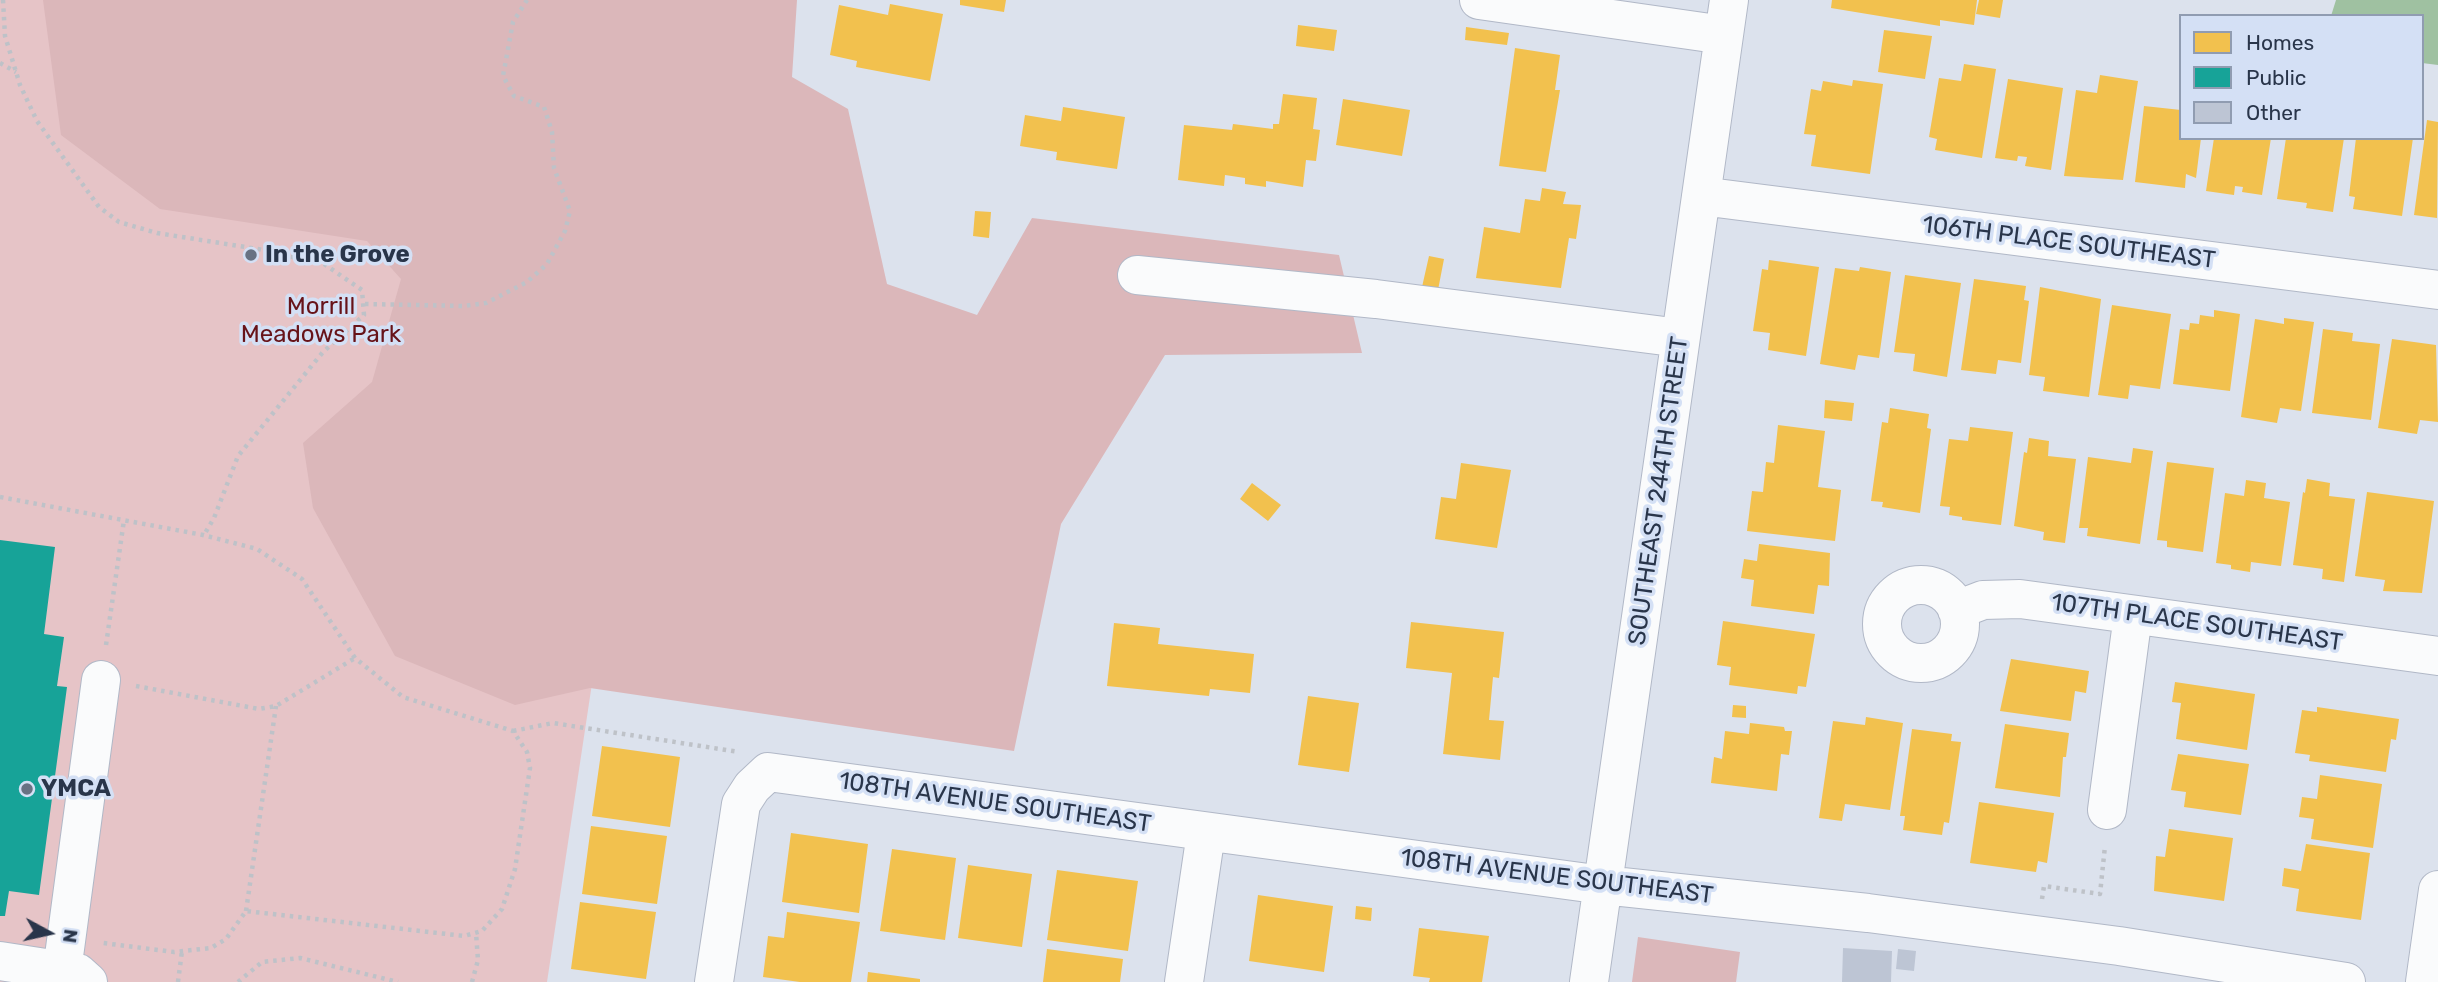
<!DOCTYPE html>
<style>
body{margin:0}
#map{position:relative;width:2438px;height:982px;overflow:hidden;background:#dce2ed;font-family:Rubik,sans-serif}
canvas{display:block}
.legend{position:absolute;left:2179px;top:14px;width:245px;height:126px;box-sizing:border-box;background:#d4e0f5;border:2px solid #909cb1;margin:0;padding:9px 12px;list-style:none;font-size:21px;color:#29354a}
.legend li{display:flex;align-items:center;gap:14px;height:35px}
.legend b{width:35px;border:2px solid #909cb1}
.north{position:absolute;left:14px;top:898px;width:70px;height:70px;-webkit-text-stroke:5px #d4e0f5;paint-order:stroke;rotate:98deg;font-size:19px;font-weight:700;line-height:28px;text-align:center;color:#29354a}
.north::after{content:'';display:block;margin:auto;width:24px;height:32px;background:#29354a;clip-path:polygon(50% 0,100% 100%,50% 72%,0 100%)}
</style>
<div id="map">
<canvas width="2438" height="982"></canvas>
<ul class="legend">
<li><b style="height:19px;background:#f2c14e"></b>Homes</li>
<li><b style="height:19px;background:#17a398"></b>Public</li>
<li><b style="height:19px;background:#bdc5d4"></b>Other</li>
</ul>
<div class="north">N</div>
</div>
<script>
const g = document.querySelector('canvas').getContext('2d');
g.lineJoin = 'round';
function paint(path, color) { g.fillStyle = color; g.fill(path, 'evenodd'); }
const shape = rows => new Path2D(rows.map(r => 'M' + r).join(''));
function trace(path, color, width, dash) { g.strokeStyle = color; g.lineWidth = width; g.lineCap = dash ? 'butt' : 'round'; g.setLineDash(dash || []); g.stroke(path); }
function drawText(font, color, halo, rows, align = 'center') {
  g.font = font + ' Rubik,sans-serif'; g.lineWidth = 7; g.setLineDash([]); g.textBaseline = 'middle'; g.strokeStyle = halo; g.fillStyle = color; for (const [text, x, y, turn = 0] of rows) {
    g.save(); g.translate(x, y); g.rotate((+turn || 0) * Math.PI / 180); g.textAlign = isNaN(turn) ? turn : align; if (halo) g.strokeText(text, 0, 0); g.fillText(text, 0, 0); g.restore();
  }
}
paint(shape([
 [0,0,695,0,547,982,0,982]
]), '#e6c4c7');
paint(shape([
 [43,0,797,0,792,77,848,109,887,284,977,315,1032,218,1339,255,1362,353,1165,355,1061,524,1014,751,590,688,515,705,395,656,313,508,303,443,372,382,401,279,367,241,160,209,61,135],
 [1638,937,1740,952,1736,982,1632,982]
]), '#dbb7ba');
paint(shape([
 [2336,0,2438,0,2438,65,2422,63,2422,16,2331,16]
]), '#9fc1a1');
paint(shape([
 [960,0,1006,0,1004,12,960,5],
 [1832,0,1977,0,1974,25,1940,20,1940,26,1831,8],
 [1979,0,2003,0,2000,18,1976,14],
 [890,4,943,14,930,81,856,67,857,61,830,55,839,5,888,15],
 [1298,25,1337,30,1334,51,1296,46],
 [1466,27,1509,33,1507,45,1465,40],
 [1884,30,1932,36,1925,79,1878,72],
 [1515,48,1560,55,1555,90,1560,90,1546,172,1499,166],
 [1964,64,1996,69,1982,158,1935,150,1937,139,1929,137,1939,78,1961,81],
 [2100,75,2138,81,2123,180,2064,176,2076,90,2097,93],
 [2008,79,2063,88,2051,170,2025,166,2027,157,2018,156,2017,161,1995,158],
 [1853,80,1883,84,1870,174,1811,166,1816,135,1804,134,1811,89,1821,91,1823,81,1852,86],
 [1283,94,1317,98,1313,129,1320,130,1316,161,1306,160,1303,187,1266,181,1266,187,1245,184,1245,178,1225,175,1224,186,1178,180,1184,125,1232,130,1233,124,1273,129,1273,124,1279,124],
 [1343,99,1410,110,1402,156,1336,145],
 [2144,106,2181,110,2181,138,2201,138,2196,178,2186,174,2185,188,2135,182],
 [1063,107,1125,117,1117,169,1056,160,1057,152,1020,146,1025,115,1061,121],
 [2427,120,2438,122,2437,218,2414,215],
 [2214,138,2271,138,2262,195,2242,192,2243,187,2235,186,2234,195,2206,191],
 [2286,138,2344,138,2333,212,2306,208,2307,203,2277,199],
 [2356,138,2413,138,2402,216,2353,209,2355,197,2349,196],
 [1542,188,1566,192,1563,204,1581,205,1576,239,1569,238,1561,288,1476,278,1484,227,1520,233,1525,199,1540,201],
 [975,211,991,212,989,238,973,236],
 [1429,256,1444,259,1438,290,1422,287],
 [1769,260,1819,267,1806,356,1768,350,1770,333,1753,331,1762,269,1768,270],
 [1860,267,1891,272,1879,358,1858,355,1855,370,1820,364,1835,268,1859,271],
 [1905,275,1961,283,1947,377,1913,371,1915,354,1894,352],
 [1974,279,2026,286,2024,300,2029,301,2021,363,1998,360,1996,374,1961,370],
 [2040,287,2101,299,2089,397,2043,391,2045,377,2029,375],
 [2112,305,2171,314,2160,389,2130,385,2128,399,2098,395],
 [2214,310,2240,314,2230,391,2173,384,2180,329,2189,330,2190,323,2199,324,2200,315,2214,317],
 [2284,318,2314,322,2301,411,2280,408,2277,423,2241,417,2255,319,2284,324],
 [2323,329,2353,333,2352,341,2380,344,2371,420,2312,413],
 [2392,339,2436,345,2438,422,2420,420,2417,434,2378,428],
 [1825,400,1854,403,1852,421,1824,418],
 [1890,408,1929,414,1927,428,1931,429,1920,513,1882,507,1883,502,1871,501,1882,422,1888,423],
 [1778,425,1825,431,1818,487,1841,490,1835,541,1747,531,1752,491,1763,492,1766,462,1774,463],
 [1970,427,2013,432,2001,525,1962,520,1962,517,1949,515,1950,507,1940,506,1949,439,1968,441],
 [2029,438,2049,441,2048,456,2076,459,2065,543,2043,540,2044,532,2014,526,2024,452,2027,453],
 [2133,448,2153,451,2140,544,2087,536,2088,528,2079,528,2088,457,2131,463],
 [2167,462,2214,468,2203,552,2167,547,2167,541,2157,540],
 [1461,463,1511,470,1497,548,1435,539,1441,497,1456,499],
 [2307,479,2330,483,2329,496,2355,499,2344,582,2322,579,2323,569,2293,565,2303,492,2305,493],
 [2246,480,2266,483,2264,498,2290,502,2281,566,2251,562,2250,572,2231,569,2231,565,2216,563,2225,493,2244,496],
 [1252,483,1281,505,1268,521,1240,499],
 [2367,492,2434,501,2422,593,2383,591,2385,580,2355,576],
 [1759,544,1830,553,1829,586,1818,585,1814,614,1751,606,1754,580,1741,578,1744,559,1757,561],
 [1723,621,1815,634,1806,687,1798,686,1797,694,1729,685,1731,667,1717,665],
 [1411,622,1504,632,1499,678,1493,677,1489,720,1504,721,1500,760,1443,754,1452,673,1406,668],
 [1114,623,1160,628,1158,644,1254,654,1250,693,1210,689,1209,696,1107,686],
 [2011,659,2089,671,2086,693,2075,691,2071,721,2000,711],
 [2175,682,2255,694,2247,750,2176,739,2181,703,2172,702],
 [1308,696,1359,703,1349,772,1298,765],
 [1733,705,1746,706,1746,718,1732,717],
 [2317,707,2399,719,2396,740,2391,739,2386,772,2309,761,2310,755,2295,753,2302,710,2317,712],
 [1866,717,1903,723,1890,810,1845,804,1842,821,1819,818,1833,721,1865,725],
 [1750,723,1784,727,1785,731,1792,731,1789,755,1781,754,1777,791,1711,783,1714,757,1722,759,1725,731,1749,734],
 [2005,724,2069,733,2066,757,2063,757,2060,797,1995,788],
 [1912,729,1952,734,1951,741,1961,742,1949,823,1944,822,1942,835,1903,830,1905,816,1900,816],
 [602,746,680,757,670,827,592,816],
 [2178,754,2249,764,2241,815,2184,807,2186,792,2171,790],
 [2320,775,2382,784,2373,848,2311,839,2314,819,2299,817,2302,797,2317,799],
 [1979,802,2054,813,2047,863,2038,861,2036,872,1970,863],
 [591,826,667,836,657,904,582,894],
 [2169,829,2233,838,2224,901,2154,891,2156,856,2165,857],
 [791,833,868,844,859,913,782,902],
 [2306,844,2370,853,2361,920,2296,911,2299,889,2282,886,2284,868,2301,871],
 [892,849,956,858,945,940,880,931],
 [968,865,1032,874,1022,947,958,938],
 [1057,870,1138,881,1128,951,1047,940],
 [1258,895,1333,906,1324,972,1249,961],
 [580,902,656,912,646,979,571,969],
 [1356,906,1372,908,1371,921,1355,919],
 [787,912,860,922,851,982,800,982,763,977,768,936,784,938],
 [1419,928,1489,936,1482,982,1429,982,1430,978,1413,976],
 [1047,949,1123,959,1120,982,1043,982],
 [868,972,920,979,920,982,867,982]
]), '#f2c14e');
paint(shape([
 [0,540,55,547,44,634,64,637,57,686,67,687,39,895,9,891,5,916,0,916]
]), '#17a398');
paint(shape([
 [1843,948,1892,951,1891,982,1842,982],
 [1898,949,1916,951,1914,971,1896,969]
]), '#bdc5d4');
const minor = shape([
 [1479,0,1724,35],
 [1701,196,2438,290],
 [1137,275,1376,299,1680,338],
 '1882 624a39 39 0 1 1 78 0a39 39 0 1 1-78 0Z',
 [1957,610,1983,600,2020,599,2438,656],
 [2107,810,2133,615],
 [0,961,78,973,88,982],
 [62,971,101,680],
 [714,982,741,804,752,787,768,772,1603,885,1868,913,2119,946,2346,982],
 [1184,982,1206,833],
 [1589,982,1729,0],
 [2425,982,2438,890]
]);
trace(minor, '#b1b8c7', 40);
trace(shape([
 [3,0,5,36,20,85,37,121,99,207,119,222,157,233,258,249,324,264,362,290,364,315,323,352,238,456,214,518,204,535],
 [0,63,16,72],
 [365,304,464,306,486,303,527,282,547,264,565,231,570,211,554,168,552,132,544,107,514,96,503,76,513,22,527,0],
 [0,497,203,535,257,549,302,579,355,658,403,697,513,731,527,752,530,768,515,869,502,909,482,931,464,936,246,911,226,939,211,948,174,952,103,943],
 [106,645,124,520],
 [136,686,259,709,276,706,355,658],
 [513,731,553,723,739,752],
 [2042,899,2044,886,2100,894,2105,846],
 [246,911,276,706],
 [178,982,182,951],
 [238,982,262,962,300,958,398,982],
 [472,982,478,960,476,933]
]), '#bec2c8', 4.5, [3.5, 5]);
trace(minor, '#fafbfc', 38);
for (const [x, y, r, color] of [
 [251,255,7,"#687283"],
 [27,789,7,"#687283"]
]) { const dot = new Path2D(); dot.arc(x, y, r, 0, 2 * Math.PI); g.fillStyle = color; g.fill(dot); trace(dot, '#d4e0f5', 2.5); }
drawText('24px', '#29354a', '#d4e0f5', [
 ["106TH PLACE SOUTHEAST",2069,243,7],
 ["SOUTHEAST 244TH STREET",1659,491,-82],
 ["107TH PLACE SOUTHEAST",2197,623,8],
 ["108TH AVENUE SOUTHEAST",995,803,8],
 ["108TH AVENUE SOUTHEAST",1557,877,7]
]);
drawText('bold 24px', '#29354a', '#d4e0f5', [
 ["In the Grove",265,255],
 ["YMCA",41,789]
], 'left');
drawText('24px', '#671319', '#d4e0f5', [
 ["Morrill",321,307],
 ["Meadows Park",321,335]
]);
</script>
